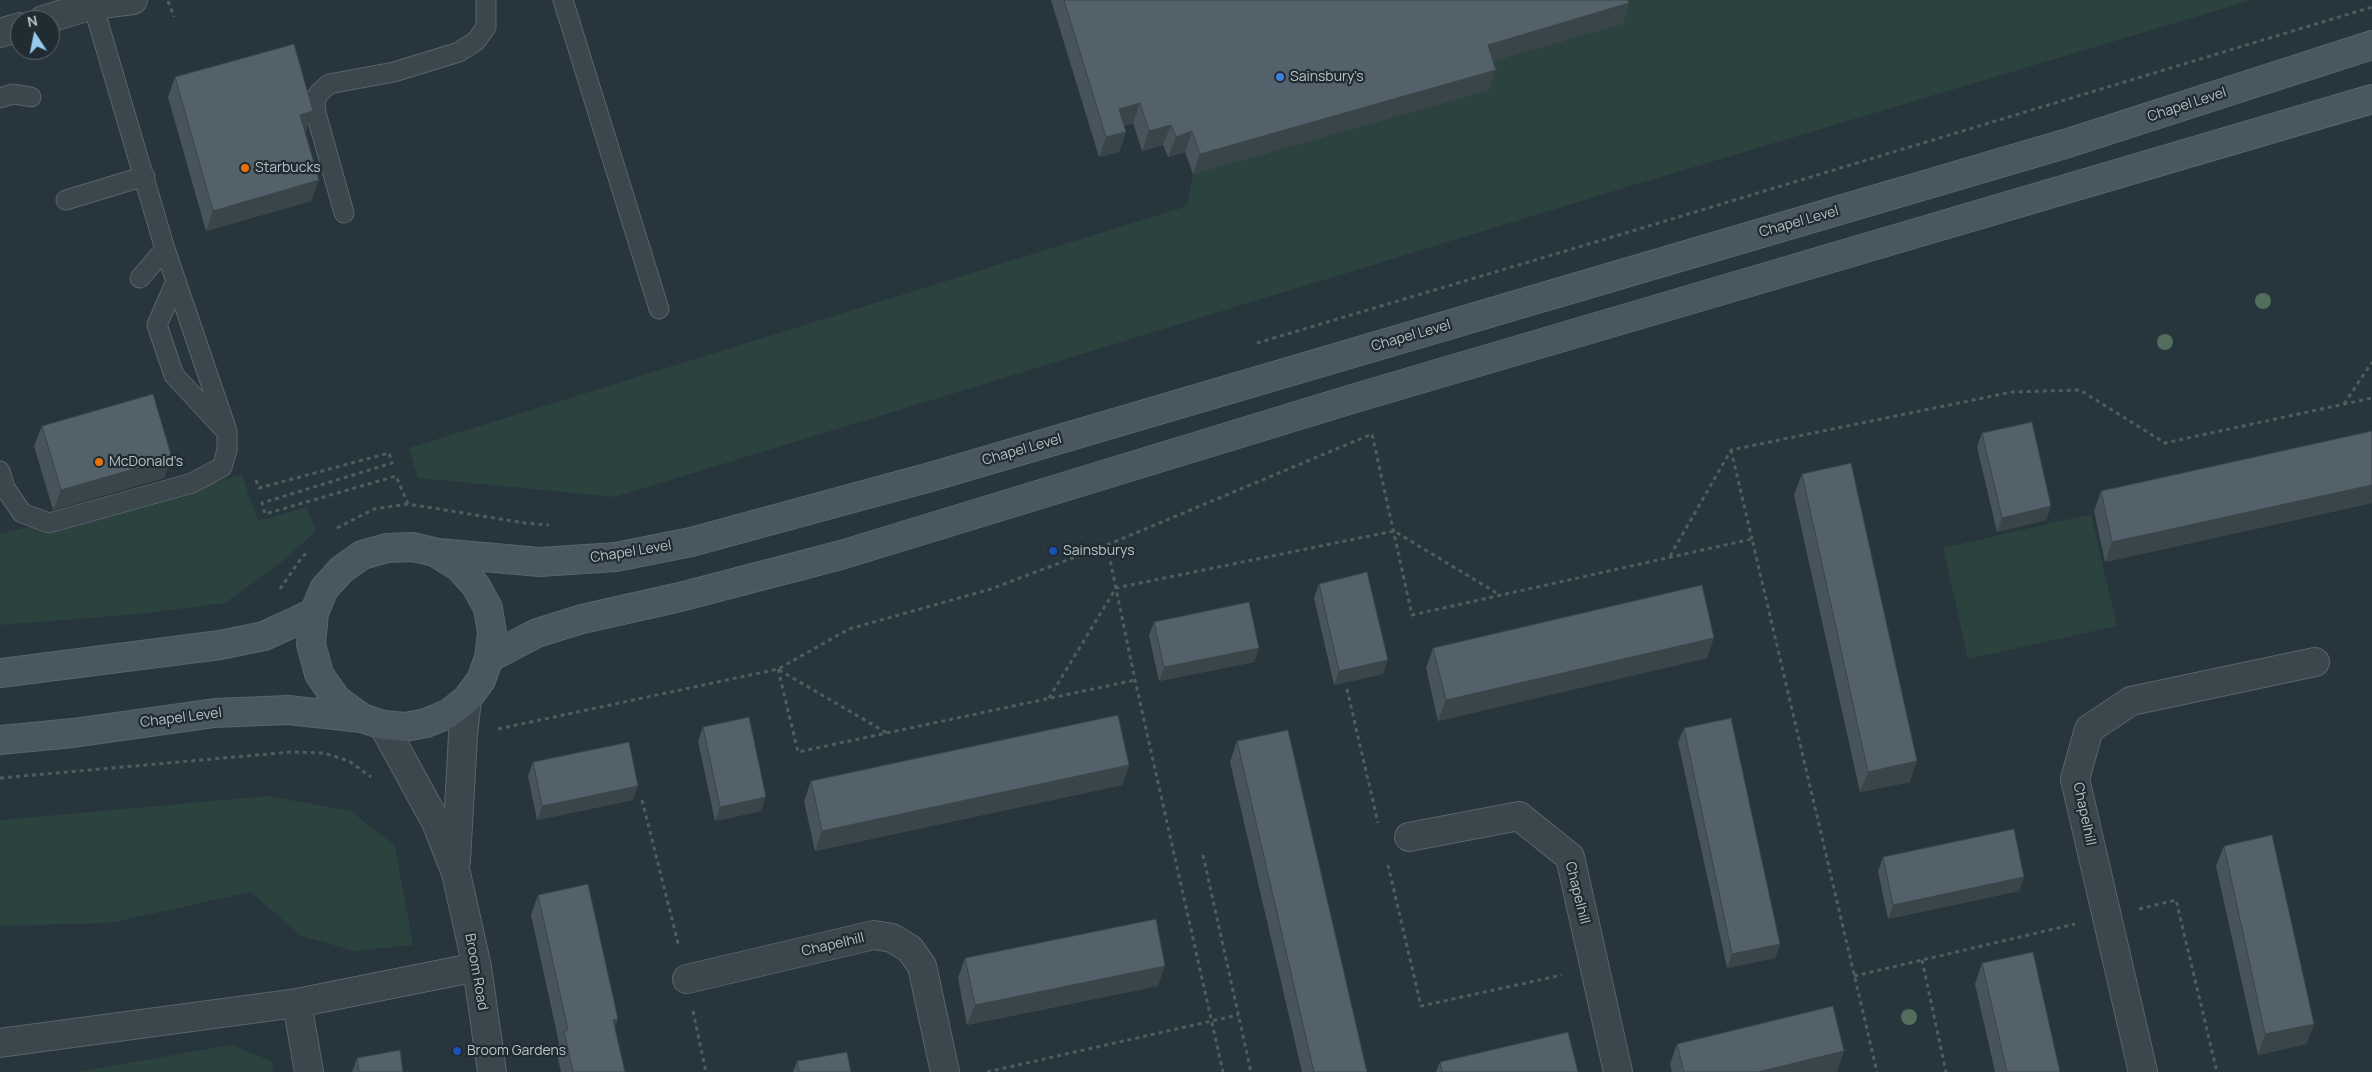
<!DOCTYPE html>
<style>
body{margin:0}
#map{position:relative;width:2372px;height:1072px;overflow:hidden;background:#27353d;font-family:Manrope,sans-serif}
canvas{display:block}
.north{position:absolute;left:10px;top:10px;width:50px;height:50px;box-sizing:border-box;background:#202b32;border:1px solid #5c676e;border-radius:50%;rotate:349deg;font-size:14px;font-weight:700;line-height:20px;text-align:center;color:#b7c1c8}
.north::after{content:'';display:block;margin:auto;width:18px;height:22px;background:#96cbee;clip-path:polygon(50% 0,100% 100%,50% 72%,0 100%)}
</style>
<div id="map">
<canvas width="2372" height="1072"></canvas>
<div class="north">N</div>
</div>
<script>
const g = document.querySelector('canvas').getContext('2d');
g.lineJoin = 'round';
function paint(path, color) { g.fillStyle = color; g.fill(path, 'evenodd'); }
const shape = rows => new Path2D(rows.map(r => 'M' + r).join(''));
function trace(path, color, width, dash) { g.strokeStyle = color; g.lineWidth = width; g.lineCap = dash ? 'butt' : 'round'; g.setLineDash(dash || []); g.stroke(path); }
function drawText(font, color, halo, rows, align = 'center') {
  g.font = font + ' Manrope,sans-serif'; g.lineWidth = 4.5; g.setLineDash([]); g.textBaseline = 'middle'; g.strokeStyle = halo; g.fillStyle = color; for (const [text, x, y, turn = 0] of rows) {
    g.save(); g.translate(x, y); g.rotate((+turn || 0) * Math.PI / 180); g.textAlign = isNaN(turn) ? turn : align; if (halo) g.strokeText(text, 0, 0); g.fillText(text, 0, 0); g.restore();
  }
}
paint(shape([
 [1614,0,2252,0,1624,188,615,497,418,478,409,448,1187,206,1193,174,1489,90,1481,65,1622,24],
 [242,475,258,521,307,507,316,531,282,562,225,603,139,614,0,625,0,534],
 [2091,514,2117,626,1968,659,1943,548],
 [268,796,351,811,395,846,413,945,355,951,301,936,251,892,110,923,0,926,0,820],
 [231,1045,272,1061,273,1072,75,1072]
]), '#2c423e');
const service = shape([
 [563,0,659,309],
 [93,5,165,249,140,278],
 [0,98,13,94,31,97],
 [66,200,145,176],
 [344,213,316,113,315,101,319,93,329,84,394,72,459,52,476,41,486,27,486,0],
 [176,281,157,325,174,375,222,427],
 [0,471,5,488,22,513,49,523,192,483,222,467,227,450,227,431,165,249]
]);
const minor = shape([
 [43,20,93,5,133,0],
 [0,33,20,27],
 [1409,837,1519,816,1570,857,1618,1072],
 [687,979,874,935,892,938,910,949,922,966,945,1072],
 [297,1003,309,1072],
 [0,1043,297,1003,477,967],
 [2143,1072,2075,779,2089,729,2131,701,2315,662]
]);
const tertiary = shape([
 [383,725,436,822,456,873,477,967,492,1072],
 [456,861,463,735,467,699]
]);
const secondary = shape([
 [489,658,537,633,582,619,680,597,841,555,1352,399,2372,99],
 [0,673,220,645,264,636,314,613],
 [362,718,337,700,319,674,311,644,314,613,324,589,341,570,362,555,387,548,413,547,438,553,540,562,616,557,691,542,934,476,2068,143,2372,45],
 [0,740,73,733,215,713,288,710,362,718,383,725,405,727,426,723,448,714,467,699,481,680,489,658,492,633,488,608,476,586,459,567,438,554]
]);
trace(service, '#59646b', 21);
trace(minor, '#59646b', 30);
trace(tertiary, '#59646b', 30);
trace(secondary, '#59646b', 30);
trace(shape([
 [168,1,174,17],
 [1257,343,1629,232,2372,7],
 [2344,404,2372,362],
 [1731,450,1752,539],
 [256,480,259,488,389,453,392,463,262,503,265,514,396,476,408,504],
 [337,528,374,509,408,504,525,523,549,525],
 [1107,545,1372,434,1412,615,1752,539,1877,1072],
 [1670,556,1731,450,2012,392,2080,390,2165,443,2372,398],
 [280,589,302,557,309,551],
 [778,669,798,752,1135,680],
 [779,670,887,733],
 [1347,689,1378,823],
 [1049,698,1116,588,1394,531,1500,595],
 [498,729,778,669,849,629,991,589,1107,545,1135,680,1223,1072],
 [0,778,291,752,324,753,349,761,371,777],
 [642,800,679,947],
 [1203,855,1251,1072],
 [1388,865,1421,1006,1562,975],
 [2139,909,2176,900,2217,1072],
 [1922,960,1946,1072],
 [1854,976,2075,924],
 [693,1011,706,1072],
 [987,1072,1238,1015]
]), '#4b5f5c', 3, [4, 4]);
trace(service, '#3b464d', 19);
trace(minor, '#3b464d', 28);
trace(tertiary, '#3b464d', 28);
trace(secondary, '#495760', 28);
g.fillStyle = '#536e5d';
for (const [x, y] of [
 [2263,301],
 [2165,342],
 [1909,1017]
]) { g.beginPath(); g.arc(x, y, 8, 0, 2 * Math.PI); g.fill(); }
paint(shape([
 [1051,0,1628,0,1629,3,1622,24,1493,61,1489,90,1193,174,1185,152,1168,157,1163,145,1142,151,1133,123,1124,126,1126,132,1119,152,1099,157],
 [175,77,306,131,305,132,311,201,206,231,168,97],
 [42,426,164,478,53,510,34,446],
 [2372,431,2372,503,2105,562,2094,511,2101,491],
 [1982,433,2051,506,2046,520,1997,532,1977,447],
 [1802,474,1910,782,1860,792,1794,495],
 [1319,584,1383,674,1334,685,1314,598],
 [1154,622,1259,648,1254,662,1159,681,1149,636],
 [1433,648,1707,658,1438,721,1426,668],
 [703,727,761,811,715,821,698,741],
 [1684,728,1780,944,1775,958,1727,968,1678,742],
 [1237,741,1367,1072,1302,1072,1230,762],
 [533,762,633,800,537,820,528,776],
 [1129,765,1122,785,815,851,804,801,811,781],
 [2224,846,2314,1024,2306,1044,2258,1055,2216,866],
 [1883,857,2024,877,2019,891,1888,919,1878,871],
 [538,895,615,1028,625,1072,561,1072,556,1051,559,1043,531,915],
 [965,958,1158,986,967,1025,958,978],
 [1982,963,2060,1072,1995,1072,1975,984],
 [1677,1044,1844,1051,1837,1071,1834,1072,1672,1072,1670,1064],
 [357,1058,403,1072,352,1072],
 [797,1061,851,1072,793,1072],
 [1440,1062,1578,1072,1436,1072]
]), '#47545b');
paint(shape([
 [1629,3,1622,24,1481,65,1488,45],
 [1496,70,1489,90,1193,174,1200,154],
 [1140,103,1133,123,1112,129,1119,109],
 [313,111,306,131,293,135,300,115],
 [1171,125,1163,145,1142,151,1149,131],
 [1192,131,1185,152,1168,157,1176,137],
 [1126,132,1119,152,1099,157,1106,137],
 [319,180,311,201,206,231,213,211],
 [172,458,164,478,53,510,61,490],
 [2372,485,2372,503,2105,562,2112,542],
 [2051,506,2046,520,1997,532,2002,518],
 [1714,638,1707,658,1438,721,1446,700],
 [1259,648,1254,662,1159,681,1164,667],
 [1388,660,1383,674,1334,685,1339,671],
 [1917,761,1910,782,1860,792,1868,772],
 [1129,765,1122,785,815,851,822,831],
 [638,786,633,800,537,820,542,806],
 [766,797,761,811,715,821,720,807],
 [2024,877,2019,891,1888,919,1893,905],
 [1780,944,1775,958,1727,968,1732,954],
 [1165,966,1158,986,967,1025,975,1005],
 [618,1019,611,1039,613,1020],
 [2314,1024,2306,1044,2258,1055,2265,1034],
 [1844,1051,1837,1071,1834,1072,1758,1072]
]), '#3a454a');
const building = shape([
 [1064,0,1628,0,1629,3,1488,45,1496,70,1200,154,1192,131,1176,137,1171,125,1149,131,1140,103,1119,109,1126,132,1106,137,1064,0],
 [294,44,313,111,300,115,319,180,213,211,175,77,294,44],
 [153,394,172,458,61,490,42,426,153,394],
 [2032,422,2051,506,2002,518,1982,433,2032,422],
 [2372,431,2372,485,2112,542,2101,491,2372,431],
 [1851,463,1917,761,1868,772,1802,474,1851,463],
 [1367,572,1388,660,1339,671,1319,584,1367,572],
 [1702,585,1714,638,1446,700,1433,648,1702,585],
 [1249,602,1259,648,1164,667,1154,622,1249,602],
 [1118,715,1129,765,822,831,811,781,1118,715],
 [749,717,766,797,720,807,703,727,749,717],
 [1731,718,1780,944,1732,954,1684,728,1731,718],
 [1288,730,1367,1072,1314,1072,1237,741,1288,730],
 [629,742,638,786,542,806,533,762,629,742],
 [2014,829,2024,877,1893,905,1883,857,2014,829],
 [2272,835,2314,1024,2265,1034,2224,846,2272,835],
 [588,884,618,1019,613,1020,625,1072,573,1072,564,1031,568,1030,538,895,588,884],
 [1156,919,1165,966,975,1005,965,958,1156,919],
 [2033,952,2060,1072,2007,1072,1982,963,2033,952],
 [1833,1006,1844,1051,1758,1072,1684,1072,1677,1044,1833,1006],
 [1568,1032,1578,1072,1442,1072,1440,1062,1568,1032],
 [400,1050,403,1072,359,1072,357,1058,400,1050],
 [847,1052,851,1072,799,1072,797,1061,847,1052]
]);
paint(building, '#53626a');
trace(building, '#3a454a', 1);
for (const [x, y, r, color] of [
 [1280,77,5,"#3f7fe0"],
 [245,168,5,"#e8710a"],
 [99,462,5,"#e8710a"],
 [1053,551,5,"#1a4fb4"],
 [457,1051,5,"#1a4fb4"]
]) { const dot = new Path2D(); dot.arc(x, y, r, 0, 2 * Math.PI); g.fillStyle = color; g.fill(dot); trace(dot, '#202b32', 2); }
drawText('14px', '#b7c1c8', '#202b32', [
 ["Sainsbury's",1290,77],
 ["Starbucks",255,168],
 ["McDonald's",109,462],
 ["Sainsburys",1063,551],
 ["Broom Gardens",467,1051]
], 'left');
drawText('14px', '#b7c1c8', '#202b32', [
 ["Chapel Level",2187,105,-18],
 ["Chapel Level",1799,222,-16],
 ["Chapel Level",1411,336,-16],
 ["Chapel Level",1022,450,-16],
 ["Chapel Level",631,552,-9],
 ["Chapel Level",181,718,-7],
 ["Chapelhill",2084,814,78],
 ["Chapelhill",1577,893,76],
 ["Chapelhill",833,945,-13],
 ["Broom Road",476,972,80]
]);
</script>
